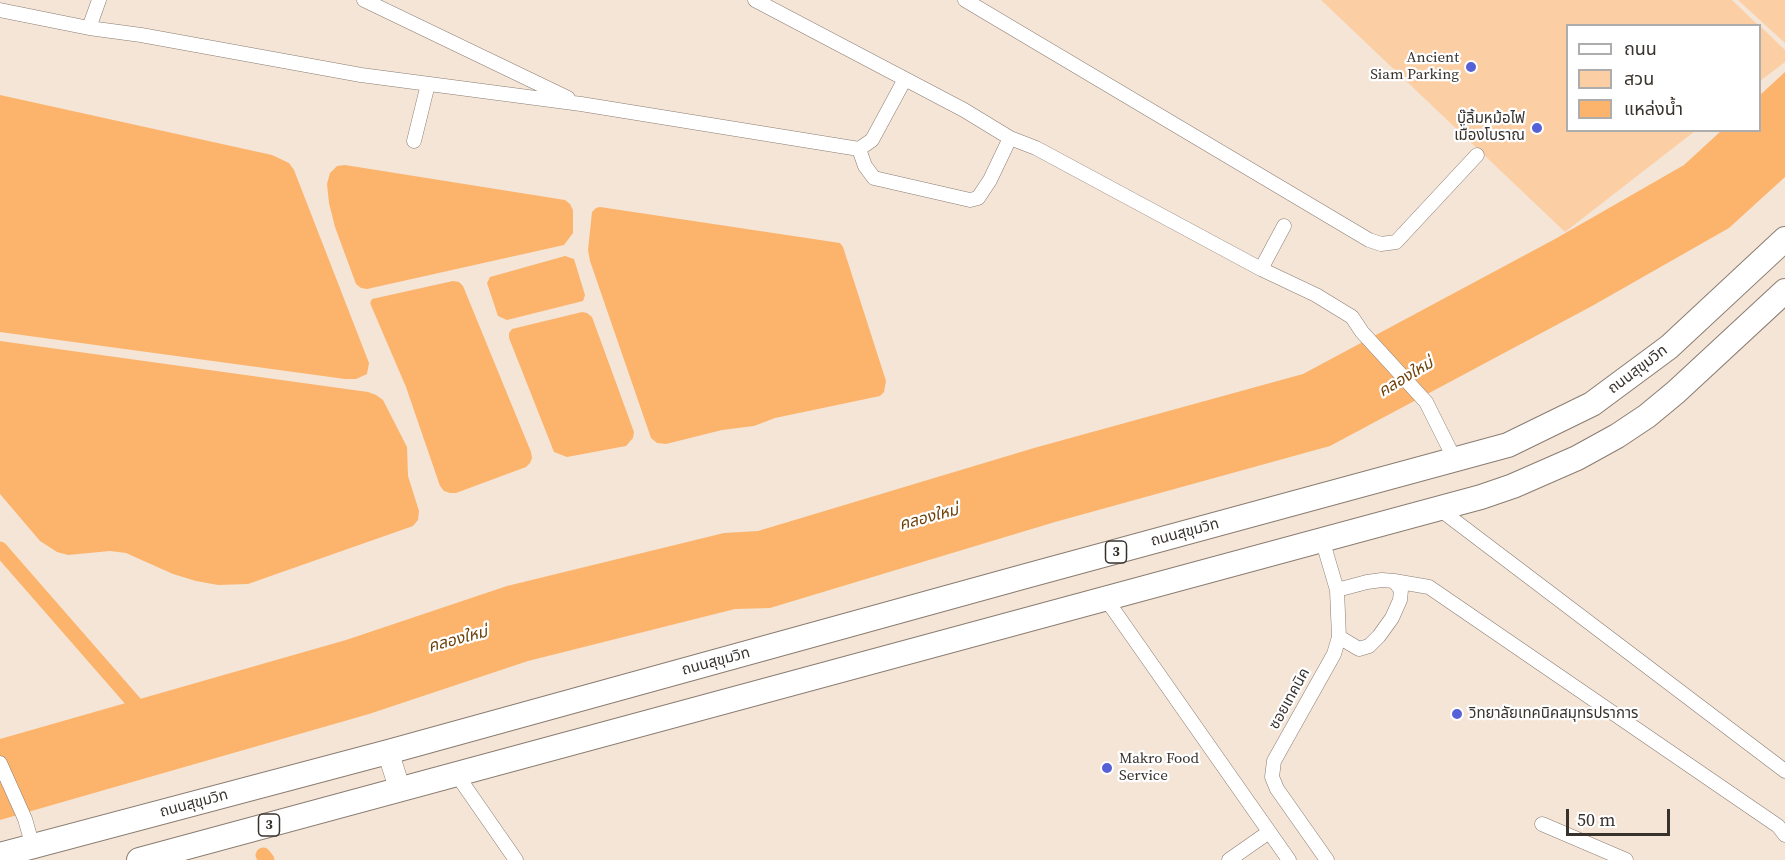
<!DOCTYPE html>
<meta charset="utf-8">
<style>
body{margin:0}
#map{position:relative;width:1785px;height:860px;overflow:hidden;background:#f4e5d7;font-family:"Source Serif 4","Noto Sans Thai",serif}
canvas{display:block}
.legend{position:absolute;left:1566px;top:24px;width:195px;height:108px;box-sizing:border-box;background:#fff;border:2px solid #afadab;margin:0;padding:8px 10px;list-style:none;font-size:18px;color:#38322d}
.legend li{display:flex;align-items:center;gap:12px;height:30px}
.legend b{width:30px;border:2px solid #afadab}
.scale{position:absolute;left:1566px;top:809px;width:104px;height:27px;box-sizing:border-box;border:3px solid #38322d;border-top:0;padding-left:8px;font-size:18px;line-height:21px;white-space:nowrap;color:#38322d;-webkit-text-stroke:4px #fff;paint-order:stroke}
</style>
<div id="map">
<canvas width="1785" height="860"></canvas>
<ul class="legend">
<li><b style="height:8px;background:#fff"></b>ถนน</li>
<li><b style="height:16px;background:#fccea4"></b>สวน</li>
<li><b style="height:16px;background:#fcb46c"></b>แหล่งน้ำ</li>
</ul>
<div class="scale">50 m</div>
</div>
<script>
const g = document.querySelector('canvas').getContext('2d');
g.lineJoin = 'round';
function paint(path, color) { g.fillStyle = color; g.fill(path, 'evenodd'); }
const shape = rows => new Path2D(rows.map(r => 'M' + r).join(''));
function trace(path, color, width, dash) { g.strokeStyle = color; g.lineWidth = width; g.lineCap = dash ? 'butt' : 'round'; g.setLineDash(dash || []); g.stroke(path); }
function drawText(font, color, halo, rows, align = 'center') {
  g.font = font + ' "Source Serif 4","Noto Sans Thai",serif'; g.lineWidth = 4.5; g.setLineDash([]); g.textBaseline = 'middle'; g.strokeStyle = halo; g.fillStyle = color; for (const [text, x, y, turn = 0] of rows) {
    g.save(); g.translate(x, y); g.rotate((+turn || 0) * Math.PI / 180); g.textAlign = isNaN(turn) ? turn : align; if (halo) g.strokeText(text, 0, 0); g.fillText(text, 0, 0); g.restore();
  }
}
paint(shape([
 [1321,0,1732,0,1759,26,1568,26,1568,130,1695,131,1565,232],
 [1738,0,1785,0,1785,43],
 [1760,26,1785,50,1785,62,1760,81]
]), '#fccea4');
paint(shape([
 [1785,72,1785,177,1729,228,1592,306,1330,446,1055,522,770,608,735,609,528,661,369,714,0,820,0,739,346,640,507,586,724,533,758,531,1034,448,1303,374,1555,239,1684,165,1721,131,1760,130,1760,95],
 [0,95,272,155,289,163,294,170,369,363,367,374,356,379,345,379,0,332],
 [345,165,565,200,570,204,573,210,573,233,564,245,367,289,361,288,356,284,335,227,329,203,327,184,330,173,337,166],
 [600,207,840,243,843,247,886,381,884,392,880,396,775,418,754,426,722,430,666,444,657,443,651,438,590,261,588,250,592,212,596,208],
 [565,256,574,259,585,295,583,301,507,320,498,316,487,283,490,277],
 [453,281,459,282,463,286,531,452,532,458,530,463,526,467,456,493,450,493,444,491,440,486,406,387,370,303,372,299],
 [582,312,587,313,592,317,634,432,633,438,626,446,567,457,554,452,509,338,509,333,512,329],
 [0,341,368,392,376,395,383,400,407,447,408,476,419,511,418,520,413,526,248,584,218,585,196,581,173,574,126,553,110,551,68,555,57,552,40,541,0,494]
]), '#fcb46c');
trace(shape([
 [0,549,144,714],
 [263,855,267,860]
]), '#fcb46c', 15);
const street = shape([
 [364,0,568,98],
 [755,0,964,110,1010,138,1036,148,1261,269,1316,295,1352,317,1362,332,1426,402,1455,460],
 [965,0,1369,240,1381,244,1396,242,1477,155],
 [0,10,89,28,141,35,361,75,581,104,859,149,872,140,905,79],
 [89,28,99,0],
 [414,141,428,84],
 [859,149,865,166,874,178,970,200,978,198,990,180,1010,138],
 [1261,269,1284,226],
 [1438,508,1785,771],
 [1322,539,1337,590,1339,637,1334,654,1274,761,1272,777,1277,789,1327,860],
 [1394,581,1429,587,1778,826,1785,835],
 [1337,590,1367,582,1382,580,1394,581,1401,590,1400,600,1392,618,1379,636,1369,646,1359,649,1339,637],
 [1106,599,1289,860],
 [0,763,25,819,33,847],
 [457,775,516,860],
 [1542,824,1626,860],
 [1229,860,1269,832]
]);
const primary = shape([
 [388,752,400,790]
]);
const highway = shape([
 [0,855,388,752,1026,576,1508,445,1592,404,1669,347,1785,239],
 [139,860,1481,497,1513,486,1577,458,1617,436,1647,416,1676,392,1785,291]
]);
trace(street, '#8a7c70', 15);
trace(primary, '#8a7c70', 22);
trace(highway, '#8a7c70', 26);
trace(street, '#fff', 14);
trace(primary, '#fff', 21);
trace(highway, '#fff', 24);
for (const [x, y, r, color] of [
 [1471,67,6,"#5661d8"],
 [1537,128,6,"#5661d8"],
 [1457,714,6,"#5661d8"],
 [1107,768,6,"#5661d8"]
]) { const dot = new Path2D(); dot.arc(x, y, r, 0, 2 * Math.PI); g.fillStyle = color; g.fill(dot); trace(dot, '#fff', 2); }
for (const [x, y, w] of [
 [1116,552,21],
 [269,825,21]
]) { const box = new Path2D(); box.roundRect(x - w / 2, y - 11, w, 22, 4.5); g.fillStyle = '#fff'; g.fill(box); trace(box, '#38322d', 1.5); }
drawText('bold 14px', '#38322d', null, [
 ["3",1116,552],
 ["3",269,825]
]);
drawText('15px', '#38322d', '#fff', [
 ["Ancient",1459,58],
 ["Siam Parking",1459,75],
 ["บู๊ลิ้มหม้อไฟ",1525,119],
 ["เมืองโบราณ",1525,136],
 ["วิทยาลัยเทคนิคสมุทรปราการ",1469,714,"left"],
 ["Makro Food",1119,759,"left"],
 ["Service",1119,776,"left"]
], 'right');
drawText('15px', '#38322d', '#fff', [
 ["ถนนสุขุมวิท",1638,370,-37],
 ["ถนนสุขุมวิท",1185,533,-15],
 ["ถนนสุขุมวิท",716,662,-15],
 ["ซอยเทคนิค",1290,699,-61],
 ["ถนนสุขุมวิท",194,804,-15]
]);
drawText('italic 16px', '#6f4107', '#fff', [
 ["คลองใหม่",1406,378,-31],
 ["คลองใหม่",929,518,-15],
 ["คลองใหม่",458,640,-15]
]);
</script>
